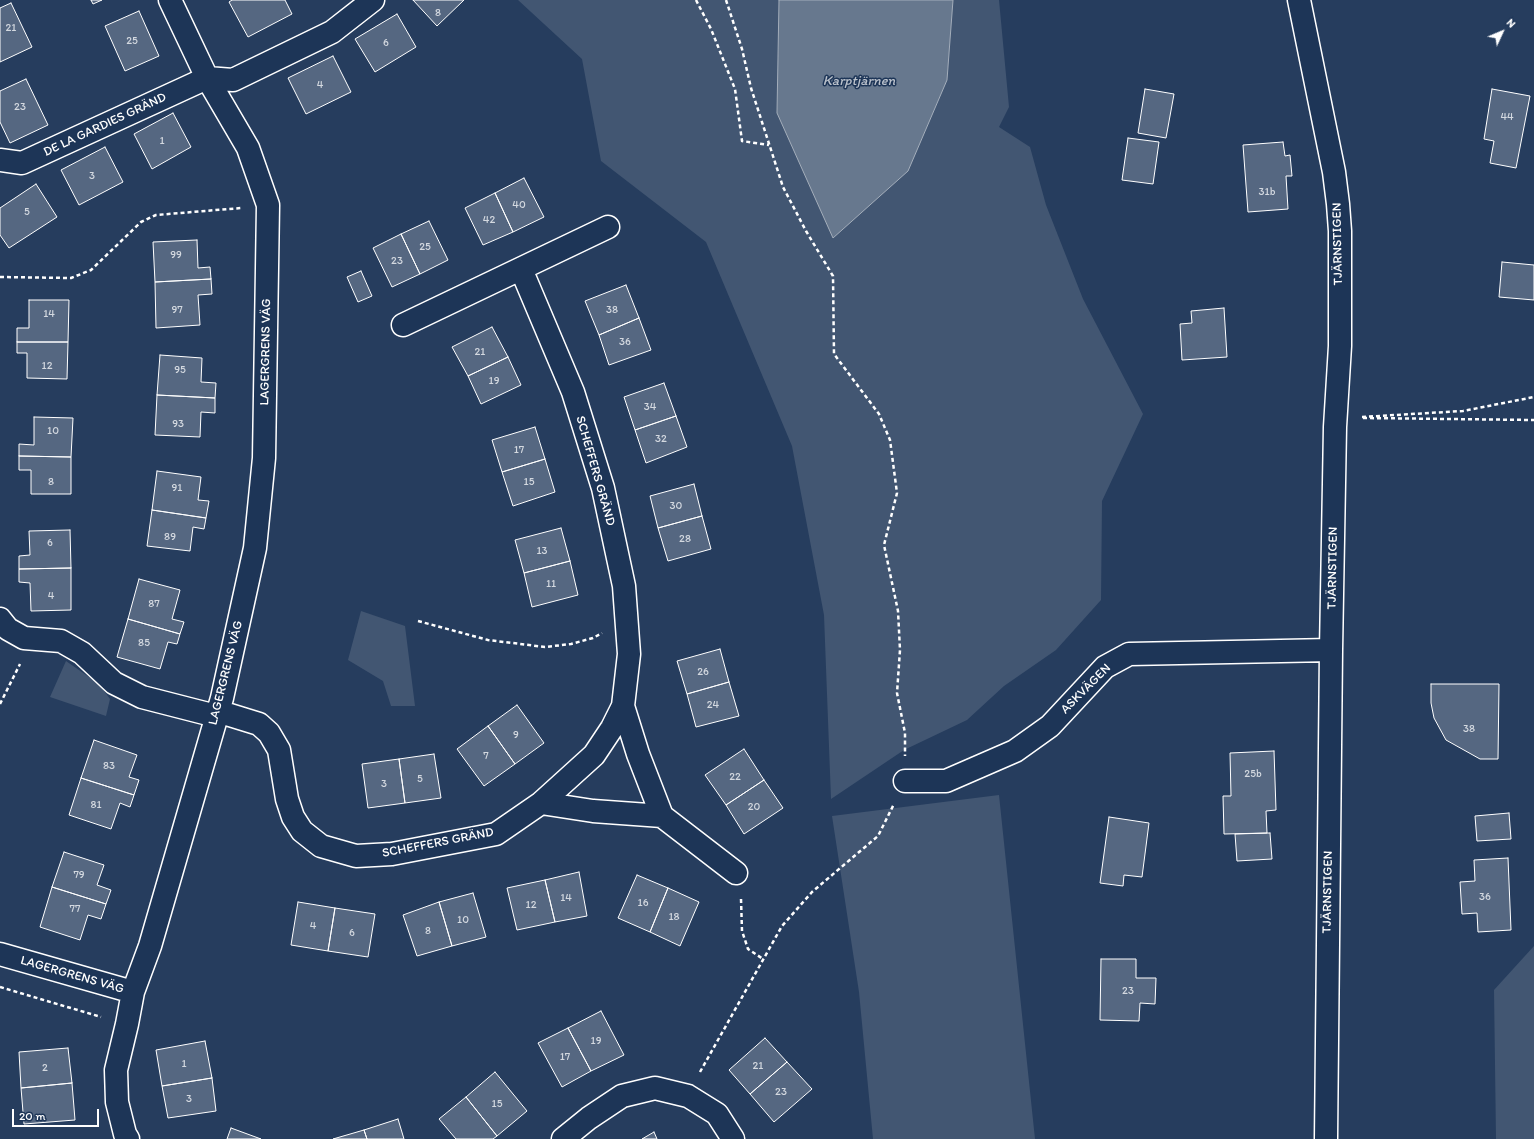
<!DOCTYPE html>
<meta charset="utf-8">
<style>
body{margin:0}
#map{position:relative;width:1534px;height:1139px;overflow:hidden;background:#263d5e;font-family:Itim,sans-serif}
canvas{display:block}
.north{position:absolute;left:1482px;top:12px;width:40px;height:40px;-webkit-text-stroke:3px #1d3557;paint-order:stroke;rotate:46deg;font-size:11px;font-weight:700;line-height:16px;text-align:center;color:#fff}
.north::after{content:'';display:block;margin:auto;width:14px;height:18px;background:#fff;clip-path:polygon(50% 0,100% 100%,50% 72%,0 100%)}
.scale{position:absolute;left:12px;top:1109px;width:87px;height:18px;box-sizing:border-box;border:2px solid #fff;border-top:0;padding-left:5px;font-size:12px;line-height:14px;white-space:nowrap;color:#fff;-webkit-text-stroke:3px #1d3557;paint-order:stroke}
</style>
<div id="map">
<canvas width="1534" height="1139"></canvas>
<div class="north">N</div>
<div class="scale">20 m</div>
</div>
<script>
const g = document.querySelector('canvas').getContext('2d');
g.lineJoin = 'round';
function paint(path, color) { g.fillStyle = color; g.fill(path, 'evenodd'); }
const shape = rows => new Path2D(rows.map(r => 'M' + r).join(''));
function trace(path, color, width, dash) { g.strokeStyle = color; g.lineWidth = width; g.lineCap = dash ? 'butt' : 'round'; g.setLineDash(dash || []); g.stroke(path); }
function drawText(font, color, halo, rows, align = 'center') {
  g.font = font + ' Itim,sans-serif'; g.lineWidth = 3; g.setLineDash([]); g.textBaseline = 'middle'; g.strokeStyle = halo; g.fillStyle = color; for (const [text, x, y, turn = 0] of rows) {
    g.save(); g.translate(x, y); g.rotate((+turn || 0) * Math.PI / 180); g.textAlign = isNaN(turn) ? turn : align; if (halo) g.strokeText(text, 0, 0); g.fillText(text, 0, 0); g.restore();
  }
}
paint(shape([
 [518,0,779,0,777,113,947,80,953,0,999,0,1009,107,999,127,1030,147,1046,205,1083,299,1143,414,1102,501,1101,600,1056,650,1004,686,967,720,904,750,831,799,824,615,792,446,706,242,601,161,582,59],
 [361,611,405,626,415,706,391,706,383,681,348,660],
 [66,661,99,684,110,699,106,716,50,697],
 [999,795,1035,1139,873,1139,859,992,832,816],
 [1534,946,1534,1139,1496,1139,1494,990]
]), '#425672');
const water = shape([
 [779,0,953,0,947,80,908,171,833,238,777,113,779,0]
]);
paint(water, '#67788e');
trace(water, '#a4aebb', 1);
const building = shape([
 [91,0,102,0,93,4,91,0],
 [232,0,285,0,292,14,248,37,229,2,232,0],
 [413,0,464,0,437,26,413,0],
 [11,3,32,47,0,62,0,8,11,3],
 [139,11,159,56,125,71,105,26,139,11],
 [397,14,416,47,375,72,355,39,397,14],
 [333,56,351,92,306,114,288,78,333,56],
 [26,79,48,125,10,143,0,122,0,91,26,79],
 [1145,89,1174,94,1166,138,1138,133,1145,89],
 [1492,89,1530,96,1516,168,1490,163,1494,141,1484,139,1492,89],
 [173,113,191,147,152,169,134,134,173,113],
 [1128,138,1159,142,1153,184,1122,180,1128,138],
 [1283,142,1285,156,1290,155,1292,176,1286,176,1288,209,1248,212,1243,145,1283,142],
 [105,147,123,182,79,205,61,170,105,147],
 [524,178,544,217,513,232,495,193,524,178],
 [36,184,57,217,9,248,0,235,0,208,36,184],
 [495,193,513,232,483,245,465,208,495,193],
 [429,221,448,260,420,274,401,234,429,221],
 [401,234,420,274,392,287,373,248,401,234],
 [197,240,198,268,210,267,211,279,155,282,153,242,197,240],
 [1502,262,1534,265,1534,300,1499,297,1502,262],
 [361,271,372,296,358,302,347,277,361,271],
 [211,279,212,294,198,295,200,325,156,328,155,282,211,279],
 [626,285,639,318,599,335,585,301,626,285],
 [29,300,69,300,68,342,17,342,17,328,29,328,29,300],
 [1224,308,1227,357,1182,360,1180,324,1192,323,1191,311,1224,308],
 [639,318,651,350,609,365,599,335,639,318],
 [492,327,508,357,468,376,452,347,492,327],
 [17,342,68,342,67,379,27,378,27,353,17,353,17,342],
 [160,355,202,358,201,382,216,383,215,398,157,395,160,355],
 [508,357,521,385,481,404,468,376,508,357],
 [664,383,676,416,635,430,624,397,664,383],
 [157,395,215,398,215,413,201,412,200,437,155,435,157,395],
 [676,416,687,447,646,463,635,430,676,416],
 [34,417,73,418,71,457,19,456,19,444,34,445,34,417],
 [535,427,545,459,502,472,492,440,535,427],
 [19,456,71,457,71,494,31,494,31,470,19,470,19,456],
 [545,459,555,492,513,506,502,472,545,459],
 [157,471,201,477,198,500,209,501,206,518,152,510,157,471],
 [694,484,702,516,658,528,650,496,694,484],
 [152,510,206,518,204,529,193,527,190,551,147,546,152,510],
 [702,516,711,549,668,561,658,528,702,516],
 [561,528,570,561,524,573,515,540,561,528],
 [70,530,71,568,19,569,19,556,30,555,29,531,70,530],
 [570,561,578,595,532,607,524,573,570,561],
 [71,568,71,610,31,611,30,583,19,582,19,569,71,568],
 [139,579,180,590,172,619,184,622,180,634,128,619,139,579],
 [128,619,180,634,177,644,168,642,160,669,117,657,128,619],
 [720,649,729,682,687,694,677,661,720,649],
 [729,682,739,716,696,727,687,694,729,682],
 [1431,684,1499,684,1498,759,1480,759,1446,740,1434,718,1431,703,1431,684],
 [517,705,544,743,515,764,488,726,517,705],
 [488,726,515,764,484,786,457,749,488,726],
 [94,740,137,755,129,777,139,780,134,795,81,778,94,740],
 [744,749,764,780,726,805,705,775,744,749],
 [1274,751,1276,810,1266,811,1267,833,1224,834,1223,796,1231,796,1230,753,1274,751],
 [434,754,441,798,405,803,399,759,434,754],
 [399,759,405,803,368,808,362,764,399,759],
 [81,778,134,795,130,807,120,803,111,829,69,815,81,778],
 [764,780,783,808,744,834,726,805,764,780],
 [1509,813,1511,839,1477,841,1475,816,1509,813],
 [1109,817,1149,823,1142,877,1124,875,1123,886,1100,883,1109,817],
 [1270,833,1272,859,1237,861,1235,834,1270,833],
 [64,852,104,865,97,885,111,890,106,904,52,887,64,852],
 [1508,858,1511,930,1478,932,1477,913,1462,914,1460,882,1475,881,1474,860,1508,858],
 [579,872,587,916,555,922,545,880,579,872],
 [637,875,668,888,650,932,618,918,637,875],
 [545,880,555,922,517,930,507,888,545,880],
 [52,887,106,904,101,919,88,915,80,940,40,927,52,887],
 [668,888,699,902,680,946,650,932,668,888],
 [473,893,486,937,452,946,439,902,473,893],
 [298,902,335,908,328,951,291,945,298,902],
 [439,902,452,946,417,956,403,915,439,902],
 [335,908,375,914,368,957,328,951,335,908],
 [1101,959,1136,959,1136,978,1156,978,1155,1004,1140,1003,1139,1021,1100,1020,1101,959],
 [601,1011,624,1055,591,1071,568,1028,601,1011],
 [568,1028,591,1071,562,1087,538,1043,568,1028],
 [765,1038,787,1062,750,1094,729,1070,765,1038],
 [205,1041,212,1078,162,1086,156,1050,205,1041],
 [68,1048,72,1083,21,1088,19,1052,68,1048],
 [787,1062,812,1089,774,1122,750,1094,787,1062],
 [495,1072,527,1111,497,1136,466,1097,495,1072],
 [212,1078,216,1111,168,1118,162,1086,212,1078],
 [72,1083,75,1120,24,1124,21,1088,72,1083],
 [466,1097,497,1136,493,1139,456,1139,439,1119,466,1097],
 [398,1119,404,1139,367,1139,364,1130,398,1119],
 [231,1128,261,1139,227,1139,231,1128],
 [364,1130,367,1139,333,1139,364,1130],
 [654,1132,657,1139,642,1139,654,1132]
]);
paint(building, '#556781');
trace(building, '#fff', 1);
const minor = shape([
 [1299,0,1334,172,1338,204,1340,231,1340,346,1335,427,1331,650,1326,1139],
 [0,160,22,163,207,78,233,80,332,32,373,0],
 [403,325,608,227],
 [0,619,8,629,24,638,61,641,82,653,114,683,142,697,216,716],
 [623,706,638,754,662,816,736,873],
 [217,711,259,724,269,733,279,750,287,799,293,817,302,831,321,846,356,856,392,854,496,834,541,803,562,784,594,755,612,728,623,706,629,654,624,586,603,488,573,392,521,269],
 [905,781,946,781,1015,751,1050,726,1105,667,1129,654,1331,650],
 [541,803,593,811,662,816],
 [0,954,133,992],
 [128,1139,125,1134,117,1102,116,1070,127,1024,133,992,150,946,222,698,255,548,264,458,268,205,248,148,207,78,170,0],
 [563,1139,589,1118,622,1096,655,1088,688,1096,717,1114,733,1139]
]);
trace(minor, '#fff', 25);
trace(shape([
 [696,0,711,29,735,89,742,141,769,145],
 [726,0,742,49,751,88,783,187,806,231,833,276,834,354,879,414,890,440,897,493,884,545,898,611,900,650,897,693,905,733,905,756],
 [0,277,71,278,91,270,141,222,156,215,241,208],
 [1362,417,1463,411,1534,397],
 [1363,418,1534,420],
 [418,621,488,640,545,647,571,644,593,638,602,633],
 [0,704,20,664],
 [741,899,742,931,748,949,763,959],
 [0,987,101,1017],
 [700,1072,782,926,812,892,878,836,894,804]
]), '#fff', 2.5, [4, 3]);
trace(minor, '#1d3557', 22);
drawText('11px', '#d4d9e0', null, [
 ["8",438,13],
 ["21",11,28],
 ["25",132,41],
 ["6",386,43],
 ["4",320,85],
 ["23",20,107],
 ["44",1507,117],
 ["1",162,141],
 ["3",92,176],
 ["31b",1267,192],
 ["40",519,205],
 ["5",27,212],
 ["42",489,220],
 ["25",425,247],
 ["99",176,255],
 ["23",397,261],
 ["97",177,310],
 ["38",612,310],
 ["14",49,314],
 ["36",625,342],
 ["21",480,352],
 ["12",47,366],
 ["95",180,370],
 ["19",494,381],
 ["34",650,407],
 ["93",178,424],
 ["10",53,431],
 ["32",661,439],
 ["17",519,450],
 ["8",51,482],
 ["15",529,482],
 ["91",177,488],
 ["30",676,506],
 ["89",170,537],
 ["28",685,539],
 ["6",50,543],
 ["13",542,551],
 ["11",551,584],
 ["4",51,596],
 ["87",154,604],
 ["85",144,643],
 ["26",703,672],
 ["24",713,705],
 ["38",1469,729],
 ["9",516,735],
 ["7",486,756],
 ["83",109,766],
 ["25b",1253,774],
 ["22",735,777],
 ["5",420,779],
 ["3",384,784],
 ["81",96,805],
 ["20",754,807],
 ["79",79,875],
 ["36",1485,897],
 ["14",566,898],
 ["16",643,903],
 ["12",531,905],
 ["77",75,909],
 ["18",674,917],
 ["10",463,920],
 ["4",313,926],
 ["8",428,931],
 ["6",352,933],
 ["23",1128,991],
 ["19",596,1041],
 ["17",565,1057],
 ["1",184,1064],
 ["21",758,1066],
 ["2",45,1068],
 ["23",781,1092],
 ["3",189,1099],
 ["15",497,1104]
]);
drawText('13px', '#fff', '#1d3557', [
 ["DE LA GARDIES GRÄND",105,125,-25],
 ["TJÄRNSTIGEN",1338,244,-91],
 ["LAGERGRENS VÄG",266,352,-89],
 ["SCHEFFERS GRÄND",595,471,74],
 ["TJÄRNSTIGEN",1333,568,-89],
 ["LAGERGRENS VÄG",226,673,-76],
 ["ASKVÄGEN",1086,689,-45],
 ["SCHEFFERS GRÄND",438,843,-11],
 ["TJÄRNSTIGEN",1328,892,-89],
 ["LAGERGRENS VÄG",72,975,16]
]);
drawText('italic 14px', '#bbc2cc', '#1d3557', [
 ["Karptjärnen",859,81]
]);
</script>
